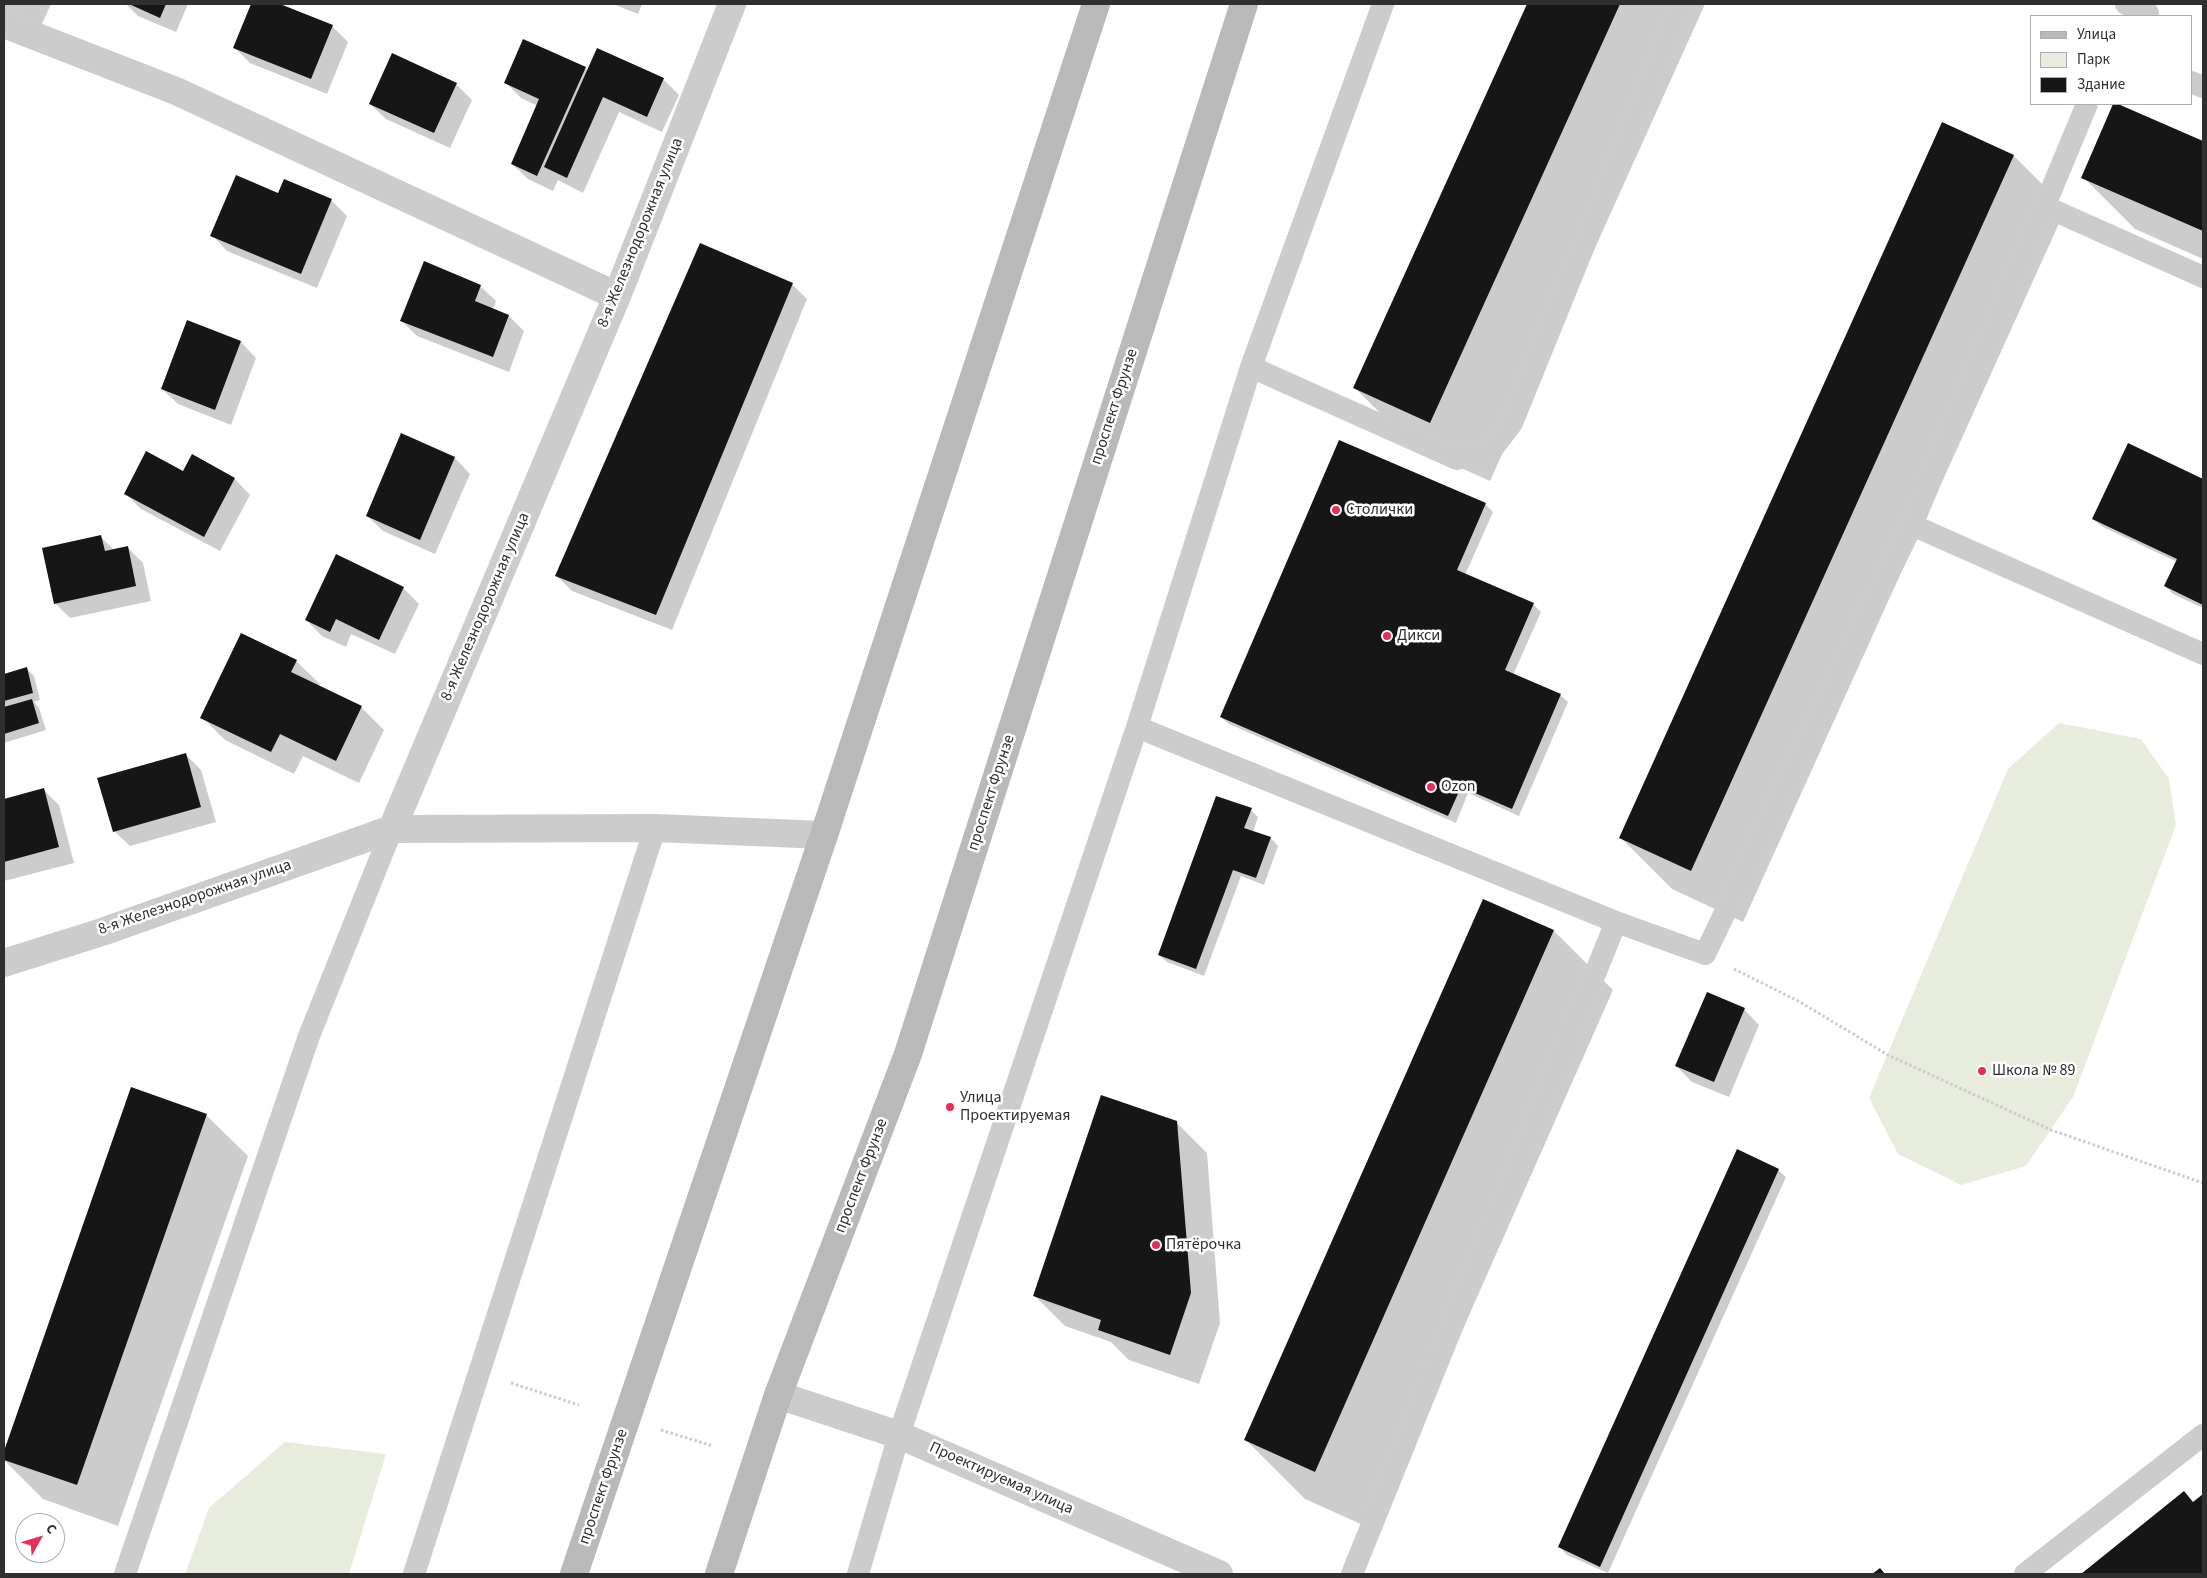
<!DOCTYPE html>
<meta charset="utf-8">
<style>
body{margin:0}
#map{position:relative;width:2207px;height:1578px;overflow:hidden;background:#fff;font-family:"Source Sans 3",sans-serif}
canvas{display:block}
.frame{position:absolute;inset:0;border:5px solid #2f2f2f;pointer-events:none}
.legend{position:absolute;left:2030px;top:15px;width:162px;height:90px;box-sizing:border-box;background:#fff;border:1px solid #acacac;margin:0;padding:6px 9px;list-style:none;font-size:15px;color:#2f2f2f}
.legend li{display:flex;align-items:center;gap:10px;height:25px}
.legend b{width:25px;border:1px solid #acacac}
.north{position:absolute;left:15px;top:1513px;width:50px;height:50px;box-sizing:border-box;background:#fff;border:1px solid #acacac;border-radius:50%;rotate:51deg;font-size:14px;font-weight:700;line-height:20px;text-align:center;color:#2f2f2f}
.north::after{content:'';display:block;margin:auto;width:18px;height:22px;background:#e82e54;clip-path:polygon(50% 0,100% 100%,50% 72%,0 100%)}
</style>
<div id="map">
<canvas width="2207" height="1578"></canvas>
<div class="frame"></div>
<ul class="legend">
<li><b style="height:6px;background:#b9b9b9"></b>Улица</li>
<li><b style="height:14px;background:#e7ecdc"></b>Парк</li>
<li><b style="height:14px;background:#161616"></b>Здание</li>
</ul>
<div class="north">С</div>
</div>
<script>
const g = document.querySelector('canvas').getContext('2d');
g.lineJoin = 'round';
function paint(path, color) { g.fillStyle = color; g.fill(path, 'evenodd'); }
const shape = rows => new Path2D(rows.map(r => 'M' + r).join(''));
function trace(path, color, width, dash) { g.strokeStyle = color; g.lineWidth = width; g.lineCap = dash ? 'butt' : 'round'; g.setLineDash(dash || []); g.stroke(path); }
function drawText(font, color, halo, rows, align = 'center') {
  g.font = font + ' "Source Sans 3",sans-serif'; g.lineWidth = 5; g.setLineDash([]); g.textBaseline = 'middle'; g.strokeStyle = halo; g.fillStyle = color; for (const [text, x, y, turn = 0] of rows) {
    g.save(); g.translate(x, y); g.rotate((+turn || 0) * Math.PI / 180); g.textAlign = isNaN(turn) ? turn : align; if (halo) g.strokeText(text, 0, 0); g.fillText(text, 0, 0); g.restore();
  }
}
paint(shape([
 [2059,723,2141,739,2169,779,2176,825,2073,1097,2026,1166,1961,1185,1898,1154,1869,1098,2008,769],
 [285,1442,386,1454,349,1574,185,1574,209,1508]
]), '#e7ecdc');
paint(shape([
 [4,4,51,4,40,28,4,11],
 [126,4,188,4,176,32,138,16],
 [252,4,276,4,332,26,348,42,327,94,250,63,235,48],
 [613,4,642,4,638,14],
 [1528,4,1705,4,1490,481,1414,447,1355,388],
 [585,68,588,71,663,79,679,95,662,132,619,112,583,193,558,180,553,191,528,179,512,164,538,106,521,98,505,82],
 [456,84,472,100,450,148,386,119,370,104],
 [2114,104,2203,142,2203,259,2135,229,2083,177],
 [1942,124,2014,156,2066,208,1743,922,1672,889,1620,837],
 [279,194,331,200,347,216,317,288,227,251,212,235],
 [792,284,807,299,672,630,572,591,557,576],
 [480,286,496,301,493,309,509,316,524,331,509,372,417,336,402,321],
 [187,322,241,342,256,358,231,425,178,404,162,389],
 [402,435,455,458,470,474,435,554,383,531,367,516],
 [2128,444,2203,480,2203,608,2173,594,2165,586,2177,562,2101,526,2093,518],
 [193,456,235,479,250,495,220,551,141,509,125,493,184,473],
 [1485,504,1493,512,1465,575,1533,604,1541,612,1513,675,1560,695,1568,702,1519,816,1468,793,1456,823,1229,724,1221,717],
 [101,537,114,550,127,547,143,563,151,601,70,618,55,603],
 [403,588,419,604,395,654,351,634,346,647,322,636,306,620],
 [242,634,296,661,320,684,318,686,361,707,384,730,359,783,303,756,294,774,225,740,202,717],
 [26,668,34,676,40,700,34,702,39,708,46,730,4,743,4,675],
 [185,754,201,770,216,822,130,846,114,831],
 [44,790,59,805,74,863,4,881,4,800],
 [1251,810,1258,817,1253,832,1271,838,1278,846,1264,885,1241,876,1204,976,1167,962,1159,955],
 [1484,900,1554,931,1613,990,1374,1530,1305,1499,1246,1440],
 [1744,1009,1759,1025,1729,1097,1692,1082,1676,1066],
 [132,1089,206,1115,248,1156,118,1526,43,1499,4,1460,4,1454],
 [1177,1123,1207,1153,1220,1323,1199,1384,1129,1360,1111,1342,1065,1326,1035,1296],
 [1778,1170,1786,1177,1608,1573,1567,1555,1560,1547],
 [2184,1493,2194,1503,2203,1496,2203,1574,2083,1574]
]), '#0003');
paint(shape([
 [129,4,166,4,160,18],
 [251,4,280,4,333,25,311,79,233,48],
 [1527,4,1620,4,1430,423,1353,388],
 [523,39,586,67,537,176,511,164,539,99,504,83],
 [597,48,664,78,647,117,603,97,567,178,544,167],
 [392,53,457,83,434,133,369,104],
 [2113,104,2118,104,2203,141,2203,231,2081,178],
 [1942,122,2014,155,1691,871,1619,838],
 [236,175,278,193,284,179,332,199,301,274,210,236],
 [700,243,793,283,656,615,555,576],
 [424,261,481,285,475,301,509,315,493,357,400,321],
 [187,320,241,341,215,410,161,389],
 [401,433,455,457,420,540,366,516],
 [1339,440,1486,503,1457,570,1534,603,1505,670,1561,694,1512,809,1461,787,1448,816,1220,717],
 [2128,443,2203,479,2203,605,2164,586,2177,559,2092,519],
 [146,451,183,471,192,454,235,478,204,537,124,494],
 [101,535,105,551,128,546,136,586,54,604,42,548],
 [336,554,404,587,379,640,336,619,330,632,305,620],
 [241,633,297,660,291,672,362,706,336,761,280,734,271,752,200,718],
 [27,667,33,693,4,701,4,674],
 [32,699,39,723,4,734,4,707],
 [186,753,201,807,113,832,97,778],
 [44,788,59,847,4,862,4,799],
 [1216,796,1252,808,1244,828,1271,837,1256,878,1233,870,1196,969,1158,955],
 [1483,899,1554,930,1315,1472,1244,1440],
 [1707,992,1745,1008,1714,1082,1675,1066],
 [131,1087,207,1114,77,1485,4,1460,4,1451],
 [1101,1095,1177,1121,1191,1293,1170,1355,1098,1330,1101,1320,1033,1296],
 [1737,1149,1779,1169,1600,1567,1558,1547],
 [2184,1491,2193,1502,2203,1494,2203,1574,2081,1574],
 [1880,1568,1885,1574,1872,1574]
]), '#161616');
trace(shape([
 [1734,969,1800,1002,1888,1055,2051,1130,2203,1183],
 [511,1383,579,1405],
 [661,1430,713,1446]
]), '#ccc', 3, [2.5, 2.5]);
trace(shape([
 [2126,4,2148,13],
 [2191,82,2203,87],
 [2044,206,2203,277],
 [1251,367,1457,459,1489,453,1512,423,1682,4],
 [1912,525,2203,654],
 [1137,727,1616,922,1705,954,1912,525,2087,104],
 [125,1574,309,1036,392,829],
 [414,1574,655,828],
 [858,1574,899,1435,1137,727,1251,367,1383,4],
 [1352,1574,1616,922],
 [2025,1574,2203,1435]
]), '#ccc', 22);
trace(shape([
 [4,24,176,91,617,296],
 [392,829,655,828,824,835],
 [4,963,102,932,392,829,617,296,732,4],
 [778,1395,899,1435,1219,1574]
]), '#ccc', 28);
trace(shape([
 [574,1574,824,835,1096,4],
 [719,1574,778,1395,908,1054,1244,4]
]), '#b9b9b9', 28);
for (const [x, y, r, color] of [
 [1336,510,5,"#e82e54"],
 [1387,636,5,"#e82e54"],
 [1431,787,5,"#e82e54"],
 [1982,1071,5,"#e82e54"],
 [950,1107,5,"#e82e54"],
 [1156,1245,5,"#e82e54"]
]) { const dot = new Path2D(); dot.arc(x, y, r, 0, 2 * Math.PI); g.fillStyle = color; g.fill(dot); trace(dot, '#fff', 2); }
drawText('16px', '#2f2f2f', '#fff', [
 ["8-я Железнодорожная улица",641,233,-68],
 ["проспект Фрунзе",1115,407,-72],
 ["8-я Железнодорожная улица",486,607,-67],
 ["проспект Фрунзе",992,793,-72],
 ["8-я Железнодорожная улица",195,898,-19],
 ["проспект Фрунзе",862,1176,-69],
 ["Проектируемая улица",1001,1479,24],
 ["проспект Фрунзе",604,1487,-71]
]);
drawText('16px', '#2f2f2f', '#fff', [
 ["Столички",1346,510],
 ["Дикси",1397,636],
 ["Ozon",1441,787],
 ["Школа № 89",1992,1071],
 ["Улица",960,1098],
 ["Проектируемая",960,1116],
 ["Пятёрочка",1166,1245]
], 'left');
</script>
